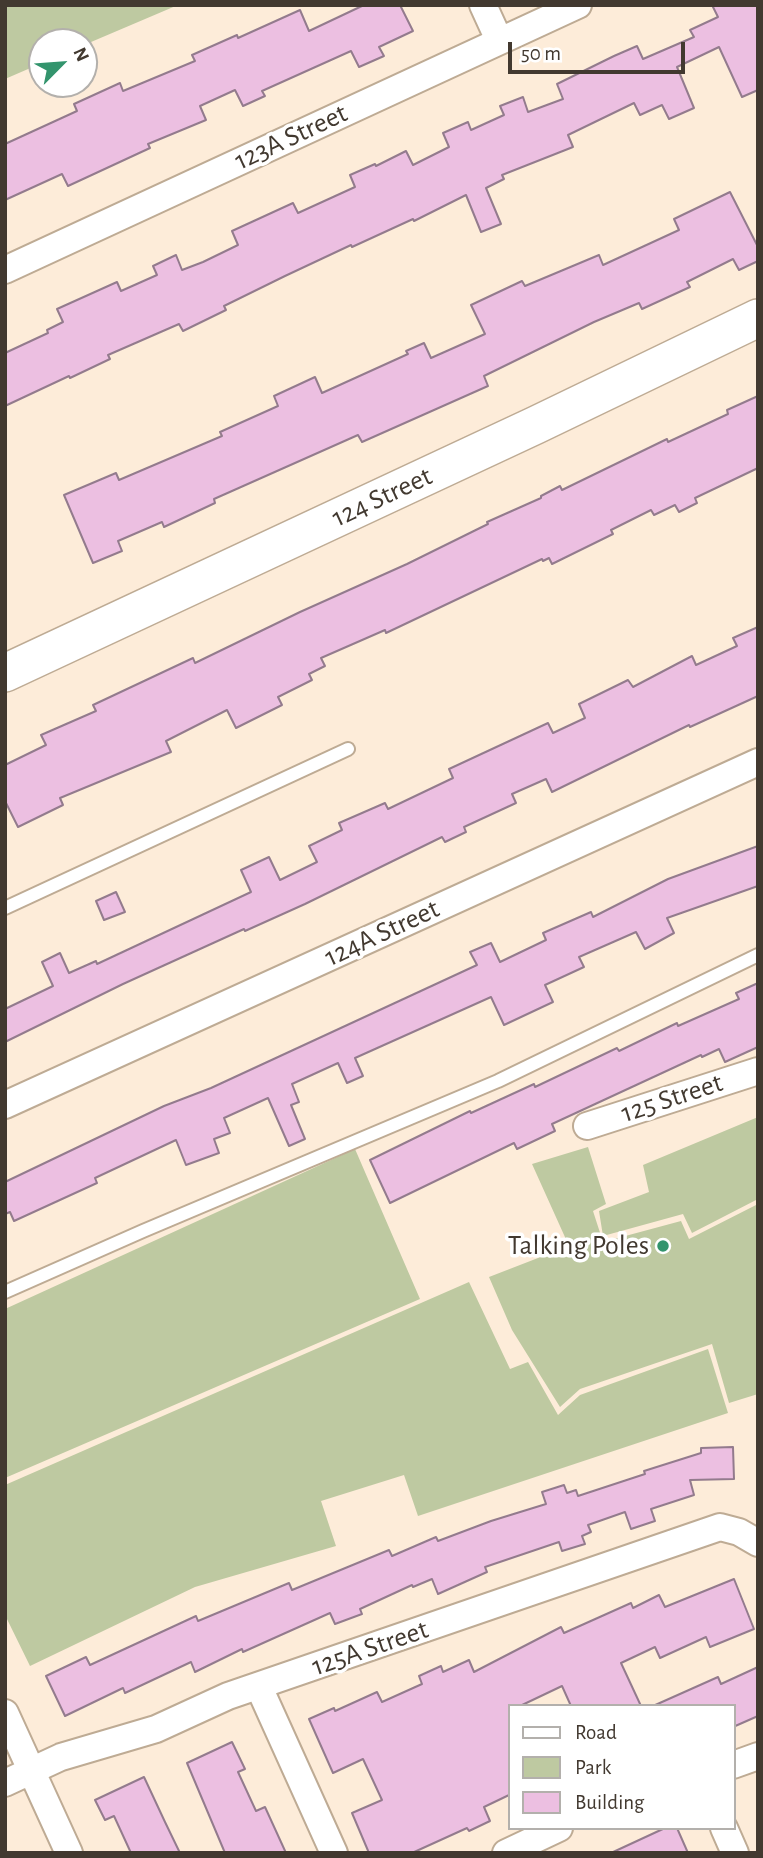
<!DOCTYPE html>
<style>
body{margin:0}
#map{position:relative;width:763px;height:1858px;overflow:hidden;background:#fdecd9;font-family:"Alegreya Sans",sans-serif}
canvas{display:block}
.frame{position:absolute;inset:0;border:7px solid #423930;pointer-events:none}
.legend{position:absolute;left:508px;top:1704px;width:228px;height:126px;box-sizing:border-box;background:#fff;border:2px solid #b3b0ac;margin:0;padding:9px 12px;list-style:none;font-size:21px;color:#423930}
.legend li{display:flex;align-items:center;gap:14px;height:35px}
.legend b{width:35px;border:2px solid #b3b0ac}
.north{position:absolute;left:28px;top:28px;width:70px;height:70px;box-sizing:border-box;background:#fff;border:2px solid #b3b0ac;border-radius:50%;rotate:65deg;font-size:19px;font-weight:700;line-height:28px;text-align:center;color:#423930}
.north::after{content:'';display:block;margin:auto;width:24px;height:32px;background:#33946d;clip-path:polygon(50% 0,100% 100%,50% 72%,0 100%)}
.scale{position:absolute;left:508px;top:42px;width:177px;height:32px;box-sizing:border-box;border:4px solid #423930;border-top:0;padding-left:9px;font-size:21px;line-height:24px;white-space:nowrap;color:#423930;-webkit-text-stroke:5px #fff;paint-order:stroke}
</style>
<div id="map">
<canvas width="763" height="1858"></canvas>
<div class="frame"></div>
<ul class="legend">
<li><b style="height:9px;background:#fff"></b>Road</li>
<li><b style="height:19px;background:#bec9a1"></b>Park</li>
<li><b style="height:19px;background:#ecbfe1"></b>Building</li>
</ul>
<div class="north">N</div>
<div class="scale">50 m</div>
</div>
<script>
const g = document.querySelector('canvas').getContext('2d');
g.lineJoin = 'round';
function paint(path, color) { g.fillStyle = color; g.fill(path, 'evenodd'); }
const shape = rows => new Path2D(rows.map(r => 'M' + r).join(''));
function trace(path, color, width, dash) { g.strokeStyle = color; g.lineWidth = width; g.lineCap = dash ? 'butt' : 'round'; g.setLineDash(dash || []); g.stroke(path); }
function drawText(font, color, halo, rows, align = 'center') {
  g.font = font + ' "Alegreya Sans",sans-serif'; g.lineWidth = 7; g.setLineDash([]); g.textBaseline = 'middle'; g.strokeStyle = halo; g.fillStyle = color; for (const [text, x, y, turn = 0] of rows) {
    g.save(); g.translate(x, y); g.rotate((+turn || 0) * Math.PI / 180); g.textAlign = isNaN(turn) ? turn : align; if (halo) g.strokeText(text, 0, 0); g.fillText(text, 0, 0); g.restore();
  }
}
paint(shape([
 [5,5,178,5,84,45,84,42,42,42,42,63,5,79],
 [758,1117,758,1199,692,1233,683,1214,603,1236,599,1211,649,1192,643,1165],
 [588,1147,606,1204,593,1211,603,1242,681,1221,689,1239,758,1204,758,1394,729,1403,712,1344,580,1389,560,1407,512,1330,489,1277,569,1246,532,1164],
 [355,1149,420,1299,5,1478,5,1309],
 [469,1282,510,1369,528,1362,558,1415,580,1395,708,1349,728,1413,418,1516,404,1475,321,1501,336,1546,195,1587,30,1666,5,1615,5,1485]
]), '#bec9a1');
const building = shape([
 [364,5,400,5,413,31,379,47,384,56,359,67,351,51,262,91,265,96,243,106,235,90,200,106,206,120,148,144,150,148,68,186,62,174,5,200,5,144,77,111,74,104,120,83,123,91,195,61,192,55,237,35,238,38,300,10,309,31,364,5],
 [712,5,758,5,758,90,742,97,719,47,677,67,694,108,669,119,662,105,640,115,634,103,568,135,573,147,502,175,504,179,486,188,501,224,481,232,466,195,414,221,413,219,352,247,351,245,285,276,224,306,226,310,183,331,179,324,108,355,110,359,70,378,69,376,5,406,5,353,48,333,47,330,63,322,57,309,117,282,121,291,157,275,153,266,176,255,182,270,203,262,238,245,232,231,293,203,298,213,355,187,350,175,375,164,376,166,406,151,413,165,449,147,443,133,468,122,471,130,504,115,500,106,523,97,528,112,563,99,557,84,614,56,637,46,643,59,694,37,690,30,718,17,712,5],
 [730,192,758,247,758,261,739,270,733,259,687,282,690,287,642,309,639,303,594,322,484,376,488,386,362,442,358,435,214,499,215,503,164,527,162,522,118,541,122,551,93,563,64,495,116,473,119,480,222,436,220,432,278,406,274,396,315,377,322,393,408,354,406,351,424,343,431,358,485,334,471,305,522,281,525,286,599,255,603,265,679,230,674,219,730,192],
 [758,396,758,468,695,498,697,503,679,512,675,505,654,515,651,510,611,530,613,534,552,564,549,558,543,561,542,559,386,633,385,630,321,658,325,666,309,674,312,680,278,697,282,705,236,728,227,710,166,741,171,752,60,798,63,805,18,827,5,801,5,765,46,745,41,735,96,711,93,705,193,658,195,663,300,612,407,564,488,524,487,522,541,498,541,496,560,486,562,490,667,439,668,442,728,414,727,410,758,396],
 [758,627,758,696,690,727,689,725,552,792,546,779,512,794,516,803,464,827,466,832,445,842,442,837,305,904,245,931,244,929,123,984,5,1042,5,1009,53,986,42,962,60,953,69,973,96,961,97,964,251,892,241,870,269,857,280,880,317,862,309,846,342,830,339,823,385,803,388,809,453,778,449,769,548,723,553,733,585,718,579,704,628,680,633,687,692,656,696,665,737,646,733,638,758,627],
 [758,846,758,886,667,918,674,933,645,949,636,932,579,957,584,967,545,985,553,1002,504,1025,491,997,355,1058,363,1076,347,1083,338,1063,292,1084,299,1102,291,1105,305,1139,289,1146,268,1098,224,1118,230,1133,214,1139,219,1153,186,1165,176,1140,95,1178,97,1183,14,1221,10,1212,5,1214,5,1182,164,1106,211,1088,477,965,470,952,491,943,500,962,546,940,543,933,591,912,593,917,668,879,758,846],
 [116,892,125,912,104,920,96,901,116,892],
 [758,983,758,1047,725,1062,719,1049,702,1057,701,1055,552,1124,555,1131,517,1149,514,1143,390,1203,370,1160,470,1111,471,1113,534,1084,535,1087,617,1048,619,1051,677,1023,678,1026,739,999,736,993,758,983],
 [733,1447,734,1479,690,1480,694,1495,651,1509,655,1521,631,1529,625,1512,588,1525,591,1532,582,1536,585,1544,562,1551,559,1542,485,1567,487,1572,438,1594,432,1579,413,1587,412,1585,360,1609,362,1614,335,1624,330,1613,243,1652,242,1649,195,1672,191,1662,125,1693,123,1688,65,1716,46,1676,86,1657,90,1665,196,1616,198,1621,289,1583,292,1590,389,1550,392,1556,436,1537,438,1541,491,1521,546,1504,542,1492,564,1485,567,1493,576,1490,578,1496,645,1474,644,1471,701,1453,701,1448,733,1447],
 [734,1579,754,1629,710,1647,706,1637,660,1658,655,1647,621,1663,641,1706,571,1706,562,1686,520,1706,509,1706,509,1795,484,1807,490,1821,469,1831,467,1828,412,1853,369,1853,352,1813,382,1800,363,1759,333,1773,309,1719,334,1708,335,1711,377,1692,382,1702,422,1684,419,1676,441,1666,443,1672,469,1660,474,1672,561,1627,564,1633,631,1603,633,1608,659,1595,665,1607,734,1579],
 [758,1667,758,1716,733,1727,733,1706,653,1706,718,1677,721,1684,758,1667],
 [232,1742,245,1769,238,1772,256,1811,265,1807,286,1853,225,1853,187,1763,232,1742],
 [144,1777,165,1822,180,1853,131,1853,114,1816,105,1820,95,1800,144,1777],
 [665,1828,677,1828,688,1853,611,1853,665,1828]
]);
paint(building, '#ecbfe1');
trace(building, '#937b8d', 2);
const lane = shape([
 [5,908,348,749],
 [5,1292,143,1231,498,1081,758,955]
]);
const street = shape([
 [483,5,499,40],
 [5,270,578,5],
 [5,1105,758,762],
 [587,1126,758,1071],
 [259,1687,334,1853],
 [5,1713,69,1853],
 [733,1765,758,1756],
 [5,1783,61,1757,156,1729,228,1696,720,1527,739,1532,758,1543],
 [724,1828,735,1853],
 [506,1853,559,1828]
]);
const secondary = shape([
 [5,673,536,425,758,318]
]);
trace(lane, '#beab94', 16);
trace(street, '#beab94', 30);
trace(secondary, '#beab94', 40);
trace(lane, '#fff', 12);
trace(street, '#fff', 26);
trace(secondary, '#fff', 37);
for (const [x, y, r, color] of [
 [663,1246,7,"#33946d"]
]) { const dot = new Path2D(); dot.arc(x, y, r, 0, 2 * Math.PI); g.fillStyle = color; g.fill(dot); trace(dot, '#fff', 2.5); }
drawText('28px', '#423930', '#fff', [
 ["123A Street",291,137,-25],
 ["124 Street",382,497,-25],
 ["124A Street",382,933,-25],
 ["125 Street",672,1098,-18],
 ["125A Street",370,1648,-19]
]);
drawText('28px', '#423930', '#fff', [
 ["Talking Poles",649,1246]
], 'right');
</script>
